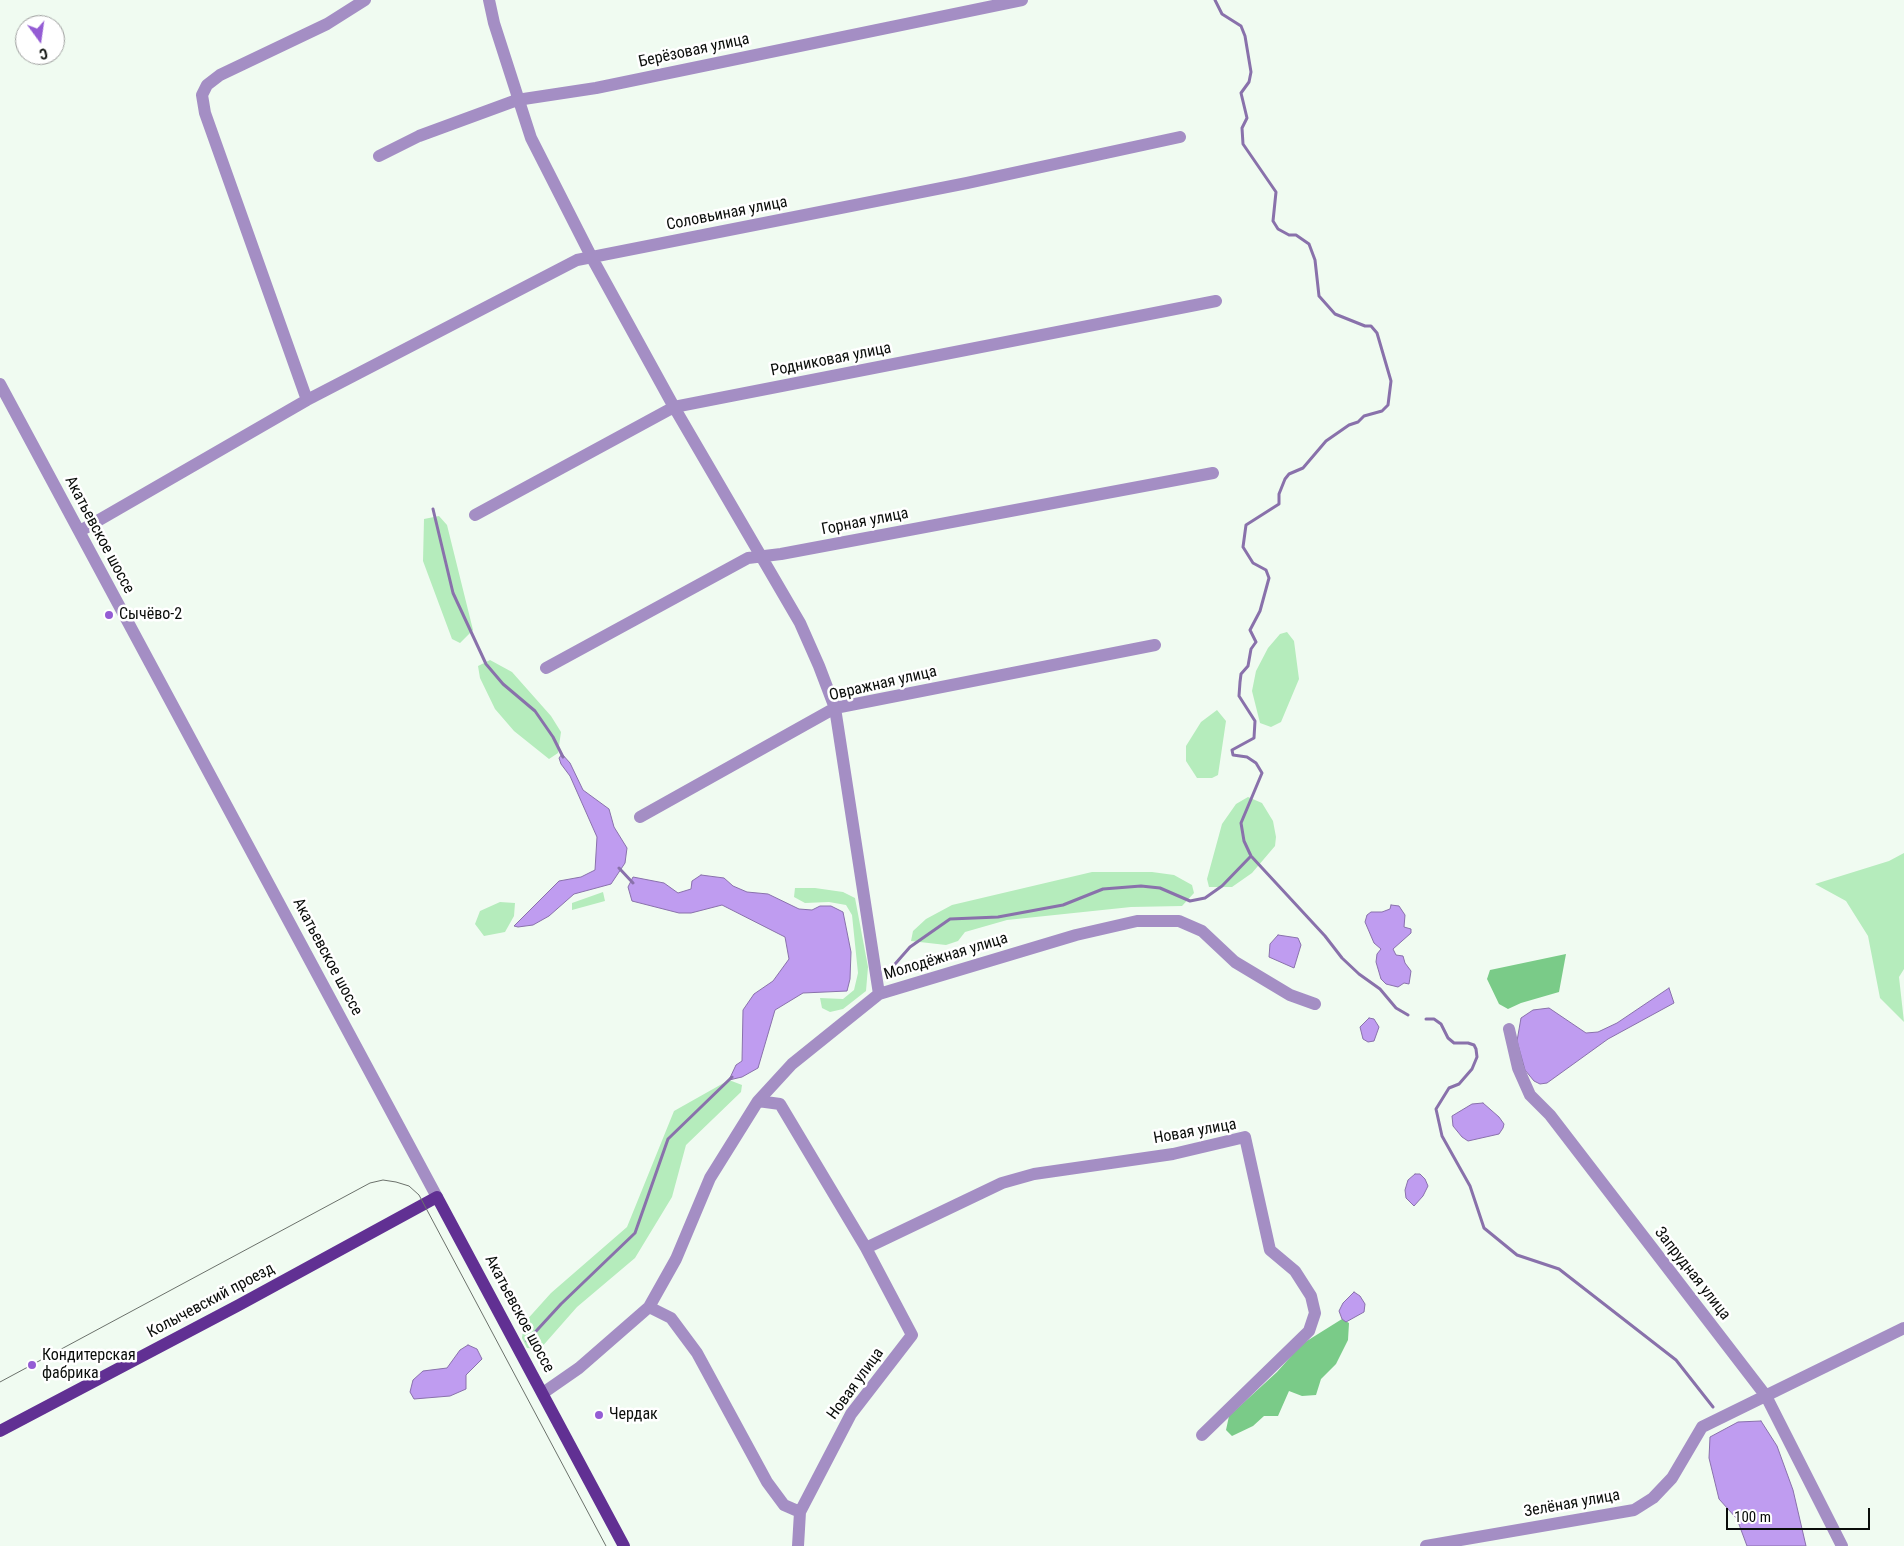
<!DOCTYPE html>
<meta charset="utf-8">
<style>
body{margin:0}
#map{position:relative;width:1904px;height:1546px;overflow:hidden;background:#f0fbf1;font-family:"Roboto Condensed",sans-serif}
canvas{display:block}
.north{position:absolute;left:15px;top:15px;width:50px;height:50px;box-sizing:border-box;background:#fff;border:1px solid #9d9e9d;border-radius:50%;rotate:166deg;font-size:14px;font-weight:700;line-height:20px;text-align:center;color:#0a0d0a}
.north::after{content:'';display:block;margin:auto;width:18px;height:22px;background:#945cd4;clip-path:polygon(50% 0,100% 100%,50% 72%,0 100%)}
.scale{position:absolute;left:1726px;top:1508px;width:144px;height:22px;box-sizing:border-box;border:2px solid #0a0d0a;border-top:0;padding-left:6px;font-size:15px;line-height:18px;white-space:nowrap;color:#0a0d0a;-webkit-text-stroke:4px #fff;paint-order:stroke}
</style>
<div id="map">
<canvas width="1904" height="1546"></canvas>
<div class="north">С</div>
<div class="scale">100 m</div>
</div>
<script>
const g = document.querySelector('canvas').getContext('2d');
g.lineJoin = 'round';
function paint(path, color) { g.fillStyle = color; g.fill(path, 'evenodd'); }
const shape = rows => new Path2D(rows.map(r => 'M' + r).join(''));
function trace(path, color, width, dash) { g.strokeStyle = color; g.lineWidth = width; g.lineCap = dash ? 'butt' : 'round'; g.setLineDash(dash || []); g.stroke(path); }
function drawText(font, color, halo, rows, align = 'center') {
  g.font = font + ' "Roboto Condensed",sans-serif'; g.lineWidth = 5; g.setLineDash([]); g.textBaseline = 'middle'; g.strokeStyle = halo; g.fillStyle = color; for (const [text, x, y, turn = 0] of rows) {
    g.save(); g.translate(x, y); g.rotate((+turn || 0) * Math.PI / 180); g.textAlign = isNaN(turn) ? turn : align; if (halo) g.strokeText(text, 0, 0); g.fillText(text, 0, 0); g.restore();
  }
}
paint(shape([
 [439,516,447,525,473,630,460,643,452,639,423,561,424,519],
 [1287,632,1294,641,1299,679,1281,722,1271,727,1260,723,1252,691,1256,671,1268,648,1280,634],
 [490,660,512,672,551,716,561,732,558,753,549,759,514,731,495,709,480,678,478,666],
 [1217,710,1226,721,1218,775,1212,778,1197,778,1186,761,1186,746,1201,722],
 [1248,797,1262,803,1273,821,1276,837,1275,846,1252,873,1232,887,1209,887,1207,879,1222,824,1236,804],
 [1904,853,1904,969,1899,977,1904,1022,1880,998,1868,936,1846,901,1815,884,1889,861],
 [1092,872,1152,872,1174,875,1192,885,1194,893,1182,906,1131,907,1007,920,965,932,958,941,946,945,911,941,913,931,926,919,952,905],
 [795,888,815,888,843,892,855,898,868,967,866,991,843,1009,830,1012,822,1008,820,998,843,999,854,990,858,973,852,915,846,905,829,902,805,903,794,897],
 [603,892,605,901,572,910,572,903],
 [500,902,515,903,514,916,505,932,484,936,475,924,480,911],
 [729,1080,742,1085,741,1092,686,1145,672,1197,635,1258,577,1307,540,1349,527,1348,522,1338,524,1323,551,1293,627,1227,674,1111]
]), '#b5ecbc');
paint(shape([
 [1566,954,1559,992,1521,1003,1508,1009,1499,1004,1487,979,1490,970],
 [1342,1319,1349,1323,1348,1340,1336,1364,1321,1379,1316,1395,1302,1396,1289,1391,1278,1416,1264,1416,1253,1426,1232,1436,1226,1430,1229,1416,1277,1372,1302,1344]
]), '#7acb88');
const water = shape([
 [562,754,570,763,583,790,609,809,614,827,627,848,625,863,611,884,574,894,549,916,533,925,518,927,514,926,559,881,581,877,595,870,597,837,570,776,561,764,559,758,562,754],
 [701,875,724,878,733,886,747,892,768,894,799,909,812,910,820,906,831,906,843,912,851,952,850,979,847,991,803,993,775,1010,758,1068,742,1077,729,1080,736,1065,742,1061,743,1010,754,994,773,981,789,959,785,937,722,905,691,913,679,913,632,901,628,887,633,877,664,883,678,893,691,889,692,881,701,875],
 [1391,905,1399,906,1405,915,1404,927,1411,929,1411,933,1393,949,1396,955,1403,956,1405,963,1411,971,1409,984,1404,983,1398,987,1386,984,1381,979,1376,962,1377,954,1381,949,1374,943,1365,922,1367,915,1371,912,1382,912,1390,909,1391,905],
 [1278,935,1298,938,1301,945,1294,968,1269,957,1270,944,1278,935],
 [1669,988,1674,1003,1608,1039,1547,1083,1540,1084,1534,1081,1525,1070,1517,1041,1521,1018,1533,1010,1549,1008,1586,1033,1598,1032,1617,1023,1669,988],
 [1369,1018,1374,1019,1379,1027,1374,1041,1368,1042,1363,1039,1360,1027,1369,1018],
 [1483,1103,1499,1117,1504,1124,1503,1128,1499,1134,1468,1141,1462,1137,1453,1126,1452,1116,1472,1104,1483,1103],
 [1415,1174,1420,1174,1425,1179,1428,1186,1423,1196,1414,1206,1406,1198,1405,1190,1408,1180,1415,1174],
 [1354,1292,1360,1296,1365,1304,1364,1312,1346,1322,1342,1319,1339,1311,1343,1303,1354,1292],
 [468,1345,477,1349,482,1359,466,1375,466,1389,450,1396,414,1399,410,1392,413,1380,423,1371,447,1368,460,1350,468,1345],
 [1761,1421,1777,1446,1793,1490,1806,1546,1747,1546,1737,1519,1719,1499,1709,1458,1710,1437,1738,1422,1761,1421]
]);
paint(water, '#bf9cf0');
trace(water, '#8971ab', 1);
trace(shape([
 [1215,0,1222,14,1241,26,1245,36,1251,72,1249,82,1241,93,1247,118,1242,128,1243,144,1276,192,1273,221,1278,229,1289,235,1296,235,1309,244,1315,260,1319,296,1335,314,1365,326,1371,326,1377,333,1391,381,1388,405,1382,411,1364,416,1358,422,1349,425,1326,441,1303,468,1289,474,1285,479,1279,494,1279,504,1246,525,1243,547,1253,563,1266,570,1269,578,1260,611,1250,630,1256,642,1251,649,1248,666,1241,674,1240,682,1239,696,1255,721,1254,738,1232,750,1233,755,1247,757,1256,763,1262,773,1241,823,1244,841,1251,856,1325,936,1342,958,1359,974,1380,989,1396,1008,1408,1015],
 [433,509,453,593,486,664,503,684,535,711,553,737,563,757],
 [619,868,633,883],
 [888,972,910,947,950,919,998,917,1063,905,1103,889,1141,886,1160,888,1190,901,1205,898,1222,886,1251,856],
 [1426,1019,1434,1019,1441,1024,1448,1038,1454,1043,1468,1043,1474,1045,1476,1049,1477,1057,1472,1069,1459,1084,1449,1088,1436,1109,1442,1136,1470,1186,1484,1228,1517,1255,1559,1269,1676,1360,1713,1407],
 [527,1341,561,1304,635,1233,668,1139,732,1077]
]), '#8971ab', 3);
trace(shape([
 [489,0,494,23,531,138,592,258,674,407,800,623,819,666,835,708,879,994],
 [379,156,419,136,517,100,596,88,1022,0],
 [0,384,437,1197],
 [307,400,205,113,202,95,207,85,220,75,327,24,365,0],
 [475,515,674,407,1216,301],
 [80,531,307,400,577,260,967,183,1180,137],
 [546,668,748,558,781,554,1213,473],
 [640,817,835,708,1155,645],
 [1509,1029,1518,1068,1530,1095,1550,1115,1766,1396,1842,1546],
 [758,1101,780,1104,866,1248,912,1335,851,1414,800,1512,798,1546],
 [866,1248,1002,1183,1034,1174,1173,1154,1245,1137,1270,1250,1295,1271,1311,1296,1315,1313,1309,1331,1202,1435],
 [649,1307,671,1318,697,1353,767,1482,784,1505,800,1512],
 [543,1393,579,1368,649,1307,676,1259,710,1178,758,1101,792,1064,879,994,1076,935,1137,921,1179,921,1202,931,1235,962,1290,995,1315,1004],
 [1426,1546,1634,1510,1653,1498,1672,1478,1702,1427,1904,1328]
]), '#a48ec4', 12);
trace(shape([
 [0,1431,239,1305,437,1197,624,1546]
]), '#613093', 12);
trace(shape([
 [0,1382,370,1183,383,1180,396,1182,409,1186,419,1195,606,1546]
]), '#6b716b', 1);
for (const [x, y, r, color] of [
 [109,615,5,"#945cd4"],
 [32,1365,5,"#945cd4"],
 [599,1415,5,"#945cd4"]
]) { const dot = new Path2D(); dot.arc(x, y, r, 0, 2 * Math.PI); g.fillStyle = color; g.fill(dot); trace(dot, '#fff', 2); }
drawText('16px', '#0a0d0a', '#fff', [
 ["Берёзовая улица",694,51,-12],
 ["Соловьиная улица",727,214,-11],
 ["Родниковая улица",831,360,-11],
 ["Горная улица",865,522,-11],
 ["Акатьевское шоссе",99,535,62],
 ["Овражная улица",883,684,-13],
 ["Акатьевское шоссе",327,957,62],
 ["Молодёжная улица",946,957,-17],
 ["Новая улица",1195,1132,-10],
 ["Запрудная улица",1692,1274,52],
 ["Колычевский проезд",211,1301,-28],
 ["Акатьевское шоссе",519,1314,62],
 ["Новая улица",856,1384,-54],
 ["Зелёная улица",1572,1504,-10]
]);
drawText('16px', '#0a0d0a', '#fff', [
 ["Сычёво-2",119,615],
 ["Кондитерская",42,1356],
 ["фабрика",42,1374],
 ["Чердак",609,1415]
], 'left');
</script>
